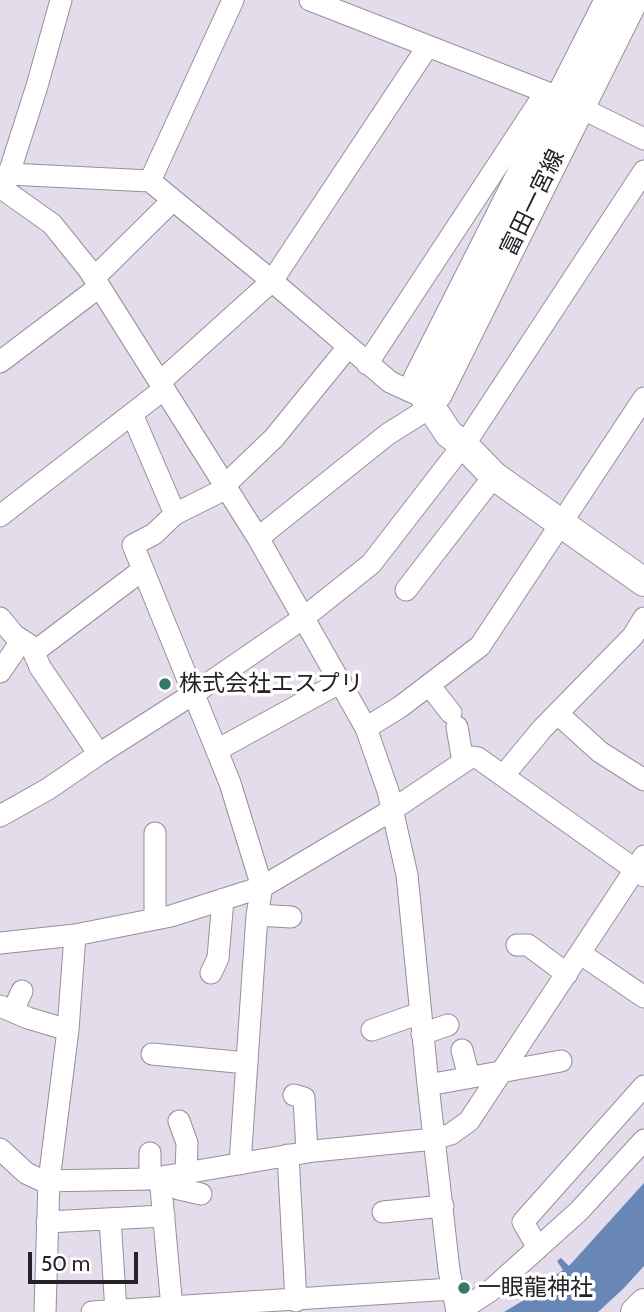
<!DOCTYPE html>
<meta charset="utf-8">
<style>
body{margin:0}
#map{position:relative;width:644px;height:1312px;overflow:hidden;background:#e5dceb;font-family:Cabin,sans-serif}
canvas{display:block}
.scale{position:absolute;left:28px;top:1252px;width:110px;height:32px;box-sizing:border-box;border:4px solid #252228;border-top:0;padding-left:9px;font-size:21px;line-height:24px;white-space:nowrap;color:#252228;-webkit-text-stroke:5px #fff;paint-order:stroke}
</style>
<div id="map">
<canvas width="644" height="1312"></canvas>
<div class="scale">50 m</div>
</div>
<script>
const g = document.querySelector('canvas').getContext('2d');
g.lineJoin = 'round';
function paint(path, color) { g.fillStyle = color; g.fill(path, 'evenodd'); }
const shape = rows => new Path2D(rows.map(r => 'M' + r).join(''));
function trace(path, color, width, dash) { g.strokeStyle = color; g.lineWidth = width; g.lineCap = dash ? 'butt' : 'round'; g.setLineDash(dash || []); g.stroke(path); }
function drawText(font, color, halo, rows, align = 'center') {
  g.font = font + ' Cabin,"Noto Sans JP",sans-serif'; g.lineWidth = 7; g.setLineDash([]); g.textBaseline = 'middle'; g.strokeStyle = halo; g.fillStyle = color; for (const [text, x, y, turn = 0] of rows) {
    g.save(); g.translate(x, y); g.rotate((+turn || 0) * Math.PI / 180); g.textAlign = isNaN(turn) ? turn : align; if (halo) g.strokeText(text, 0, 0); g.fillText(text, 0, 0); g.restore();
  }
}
paint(shape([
 [644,1183,644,1266,624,1288,598,1312,504,1312,524,1300,535,1289,563,1270,557,1261,561,1258,569,1266]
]), '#6887b6');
const minor = shape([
 [310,0,561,98,644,139],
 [0,176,9,174,150,181,272,281,390,382,425,398],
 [150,181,233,0],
 [5,186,37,86,61,0],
 [0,187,52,224,89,270,258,538,366,728,388,791,407,875,428,1085,449,1270,457,1312],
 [94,278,173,200],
 [0,362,99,287],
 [367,364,545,93],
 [160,382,272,281,428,46],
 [132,414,175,514],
 [225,485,274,438,348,347],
 [227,488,175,514,154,534,133,545,230,783,262,887,257,915,240,1164],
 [0,516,164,389],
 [258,538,388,434,431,407],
 [406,590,494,476],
 [0,618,14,635,31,646,40,667,99,754],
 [34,652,141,571],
 [0,672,22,640],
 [429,685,451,713],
 [558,714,600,752,644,780],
 [457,727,463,762],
 [366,728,400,707,480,646,644,398],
 [217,750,341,682],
 [503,776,542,729,633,636,644,618],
 [0,816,48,789,99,754,193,694,302,619,371,564,470,436,644,171],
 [257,915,291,917],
 [155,918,155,833],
 [0,943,75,935,171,916,262,887,392,810,471,757,478,758,644,876],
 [517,945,528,945,567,974],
 [581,954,644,997],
 [211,973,218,958,223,899],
 [0,1006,28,1018,68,1030],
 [13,1011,22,991],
 [372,1030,420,1013],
 [422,1034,448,1025],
 [462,1050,469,1077],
 [152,1054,247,1063],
 [428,1085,561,1061],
 [294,1095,304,1098,307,1152],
 [179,1121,187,1143,186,1173],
 [0,1149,26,1173,43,1181,150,1179,314,1151,434,1139,451,1134,469,1121,644,856],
 [150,1153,150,1179],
 [288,1155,296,1301],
 [166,1176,179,1189,201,1194],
 [160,1177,172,1308],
 [383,1212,443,1206],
 [110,1219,116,1311],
 [47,1222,164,1216],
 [538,1248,523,1222,644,1086],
 [45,1312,49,1181,68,1030,75,935],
 [92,1312,452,1289],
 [458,1312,490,1291,579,1211,644,1140]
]);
const major = shape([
 [609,0,417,380,425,398,449,434,464,445,494,476,644,582],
 [425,398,438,394,634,0],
 [635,1312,644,1303]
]);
trace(minor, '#968e9c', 23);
trace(major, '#968e9c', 30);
trace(minor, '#fff', 21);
trace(major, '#fff', 28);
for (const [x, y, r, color] of [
 [165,684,7,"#34786a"],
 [464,1288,7,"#34786a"]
]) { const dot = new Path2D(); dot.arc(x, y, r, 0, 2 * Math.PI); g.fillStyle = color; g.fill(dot); trace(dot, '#fff', 2.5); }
drawText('23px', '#252228', '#fff', [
 ["富田一宮線",533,203,-64]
]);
drawText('23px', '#252228', '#fff', [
 ["株式会社エスプリ",179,684],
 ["一眼龍神社",478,1288]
], 'left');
</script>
